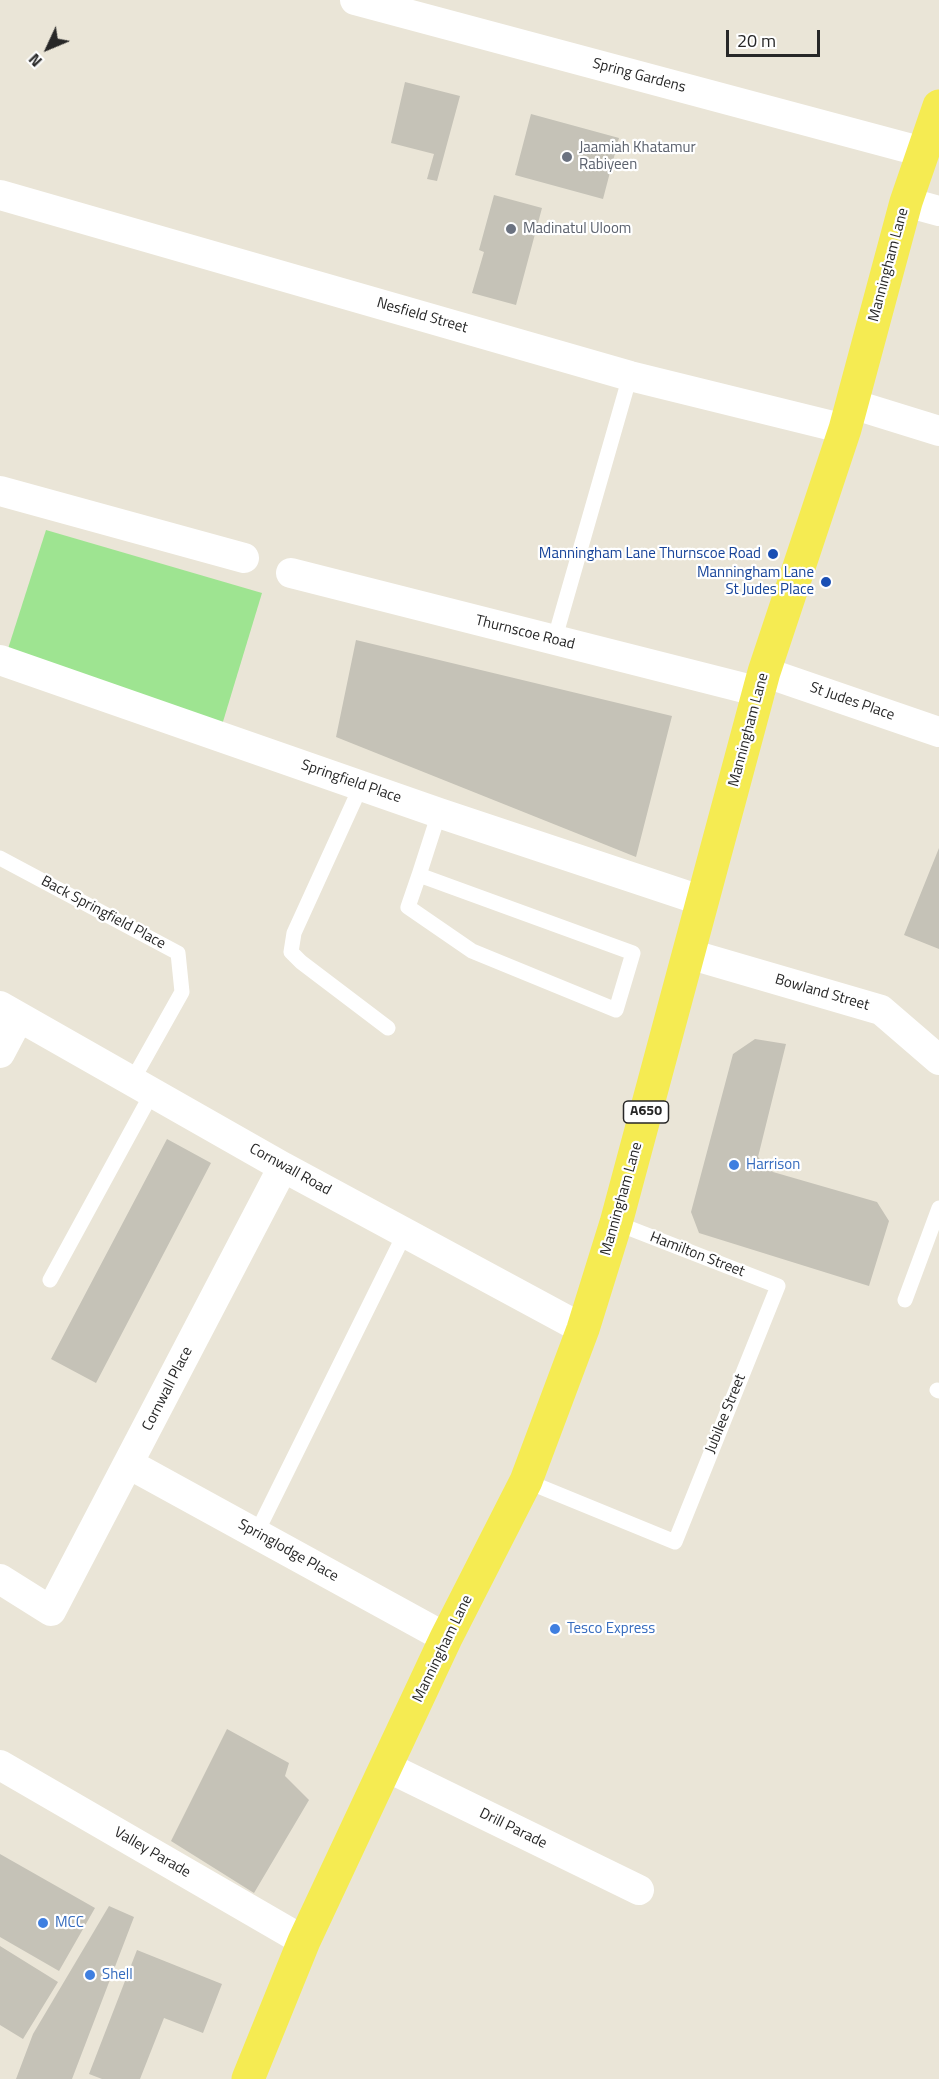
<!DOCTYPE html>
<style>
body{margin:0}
#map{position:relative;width:939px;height:2079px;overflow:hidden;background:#eae5d7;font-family:"Titillium Web",sans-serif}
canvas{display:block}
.north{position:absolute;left:18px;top:18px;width:60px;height:60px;-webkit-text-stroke:4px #fff;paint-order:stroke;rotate:226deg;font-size:16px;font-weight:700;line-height:24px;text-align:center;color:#272727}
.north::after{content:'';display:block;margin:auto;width:21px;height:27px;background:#272727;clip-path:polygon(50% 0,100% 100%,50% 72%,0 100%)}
.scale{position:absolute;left:726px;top:30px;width:94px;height:27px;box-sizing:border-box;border:3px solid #272727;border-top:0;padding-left:8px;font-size:18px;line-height:21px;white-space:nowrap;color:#272727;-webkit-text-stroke:4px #fff;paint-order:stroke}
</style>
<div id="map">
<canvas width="939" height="2079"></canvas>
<div class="north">N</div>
<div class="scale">20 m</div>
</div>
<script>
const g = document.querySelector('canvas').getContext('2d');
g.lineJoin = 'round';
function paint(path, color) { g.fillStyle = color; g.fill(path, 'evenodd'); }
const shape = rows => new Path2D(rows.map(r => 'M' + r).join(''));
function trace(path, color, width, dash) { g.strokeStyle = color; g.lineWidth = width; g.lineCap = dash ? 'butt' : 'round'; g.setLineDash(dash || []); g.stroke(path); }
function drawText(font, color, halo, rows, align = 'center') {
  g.font = font + ' "Titillium Web",sans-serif'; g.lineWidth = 4.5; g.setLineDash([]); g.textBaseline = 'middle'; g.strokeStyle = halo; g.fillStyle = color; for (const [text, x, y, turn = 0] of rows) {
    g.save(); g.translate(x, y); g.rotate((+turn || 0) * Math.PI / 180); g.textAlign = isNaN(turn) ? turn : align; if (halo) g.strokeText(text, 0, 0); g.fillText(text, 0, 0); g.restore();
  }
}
paint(shape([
 [46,530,262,593,222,725,6,655]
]), '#9ee491');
paint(shape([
 [405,82,460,96,437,181,427,179,434,154,391,143],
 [531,114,619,138,603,199,515,175],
 [494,195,542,208,516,305,472,293,484,252,479,250],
 [356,640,672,716,636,857,336,737],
 [939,848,939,949,904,935],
 [755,1039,786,1044,758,1157,773,1172,877,1202,889,1221,869,1286,699,1233,691,1212,733,1054],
 [167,1139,211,1163,96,1383,51,1359],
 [227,1729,289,1763,285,1776,309,1800,254,1893,171,1841],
 [0,1854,95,1908,59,1971,0,1937],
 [109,1906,134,1917,72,2079,16,2079,33,2034],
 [0,1946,58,1982,23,2039,0,2025],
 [137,1950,222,1984,203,2033,164,2018,140,2079,102,2079,89,2074]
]), '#c5c2b7');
trace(shape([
 [554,641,630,376],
 [361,786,294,933,291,952,301,962,388,1028],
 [0,858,178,953,182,992,132,1081],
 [419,875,408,907,472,951,616,1010,633,953,419,875,439,813],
 [50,1280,152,1093],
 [905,1300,939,1208],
 [937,1390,939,1391],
 [526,1481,675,1542,778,1286,616,1223],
 [256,1534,405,1233]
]), '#fff', 15);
trace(shape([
 [355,0,923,152],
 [0,195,630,376,845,429],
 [906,202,939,211],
 [852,404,939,431],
 [0,491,244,558],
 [291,573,760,692],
 [0,660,439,813,703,901],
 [764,672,939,732],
 [689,954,881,1010,939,1060],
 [0,1006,283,1167,583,1329],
 [0,1053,19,1017],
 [129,1464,446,1638],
 [0,1579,51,1611,283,1167],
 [0,1765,304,1941],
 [387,1767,639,1890]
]), '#fff', 30);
trace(shape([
 [248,2079,304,1941,446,1638,526,1481,583,1329,616,1223,764,672,845,429,906,202,939,106]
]), '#f5eb52', 33);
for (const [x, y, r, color] of [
 [567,157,6,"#6b7280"],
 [511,229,6,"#6b7280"],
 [773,554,6,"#1a4fb4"],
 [826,582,6,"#1a4fb4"],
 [734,1165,6,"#3f7fe0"],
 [555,1629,6,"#3f7fe0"],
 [43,1923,6,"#3f7fe0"],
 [90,1975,6,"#3f7fe0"]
]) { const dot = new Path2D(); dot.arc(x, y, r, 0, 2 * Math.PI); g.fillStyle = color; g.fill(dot); trace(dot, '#fff', 2); }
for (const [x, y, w] of [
 [646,1112,45]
]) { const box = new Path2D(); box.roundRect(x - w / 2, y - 11, w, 22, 4.5); g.fillStyle = '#fff'; g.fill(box); trace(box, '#272727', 1.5); }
drawText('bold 14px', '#272727', null, [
 ["A650",646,1112]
]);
drawText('15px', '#272727', '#fff', [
 ["Spring Gardens",639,76,15],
 ["Manningham Lane",889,265,-75],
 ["Nesfield Street",422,316,16],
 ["Thurnscoe Road",525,633,14],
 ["St Judes Place",852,702,19],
 ["Manningham Lane",749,730,-75],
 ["Springfield Place",351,782,19],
 ["Back Springfield Place",103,913,28],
 ["Bowland Street",822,993,16],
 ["Cornwall Road",290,1170,29],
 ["Manningham Lane",622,1199,-74],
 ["Hamilton Street",697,1255,21],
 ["Cornwall Place",168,1389,-63],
 ["Jubilee Street",726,1414,-68],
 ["Springlodge Place",288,1551,29],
 ["Manningham Lane",443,1649,-64],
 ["Drill Parade",513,1829,26],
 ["Valley Parade",152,1853,30]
]);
drawText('15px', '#5b616d', '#fff', [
 ["Jaamiah Khatamur",579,148],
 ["Rabiyeen",579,165],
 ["Madinatul Uloom",523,229]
], 'left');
drawText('15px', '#164399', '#fff', [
 ["Manningham Lane Thurnscoe Road",761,554],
 ["Manningham Lane",814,573],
 ["St Judes Place",814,590]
], 'right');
drawText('15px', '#366cbe', '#fff', [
 ["Harrison",746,1165],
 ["Tesco Express",567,1629],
 ["MCC",55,1923],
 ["Shell",102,1975]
], 'left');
</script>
